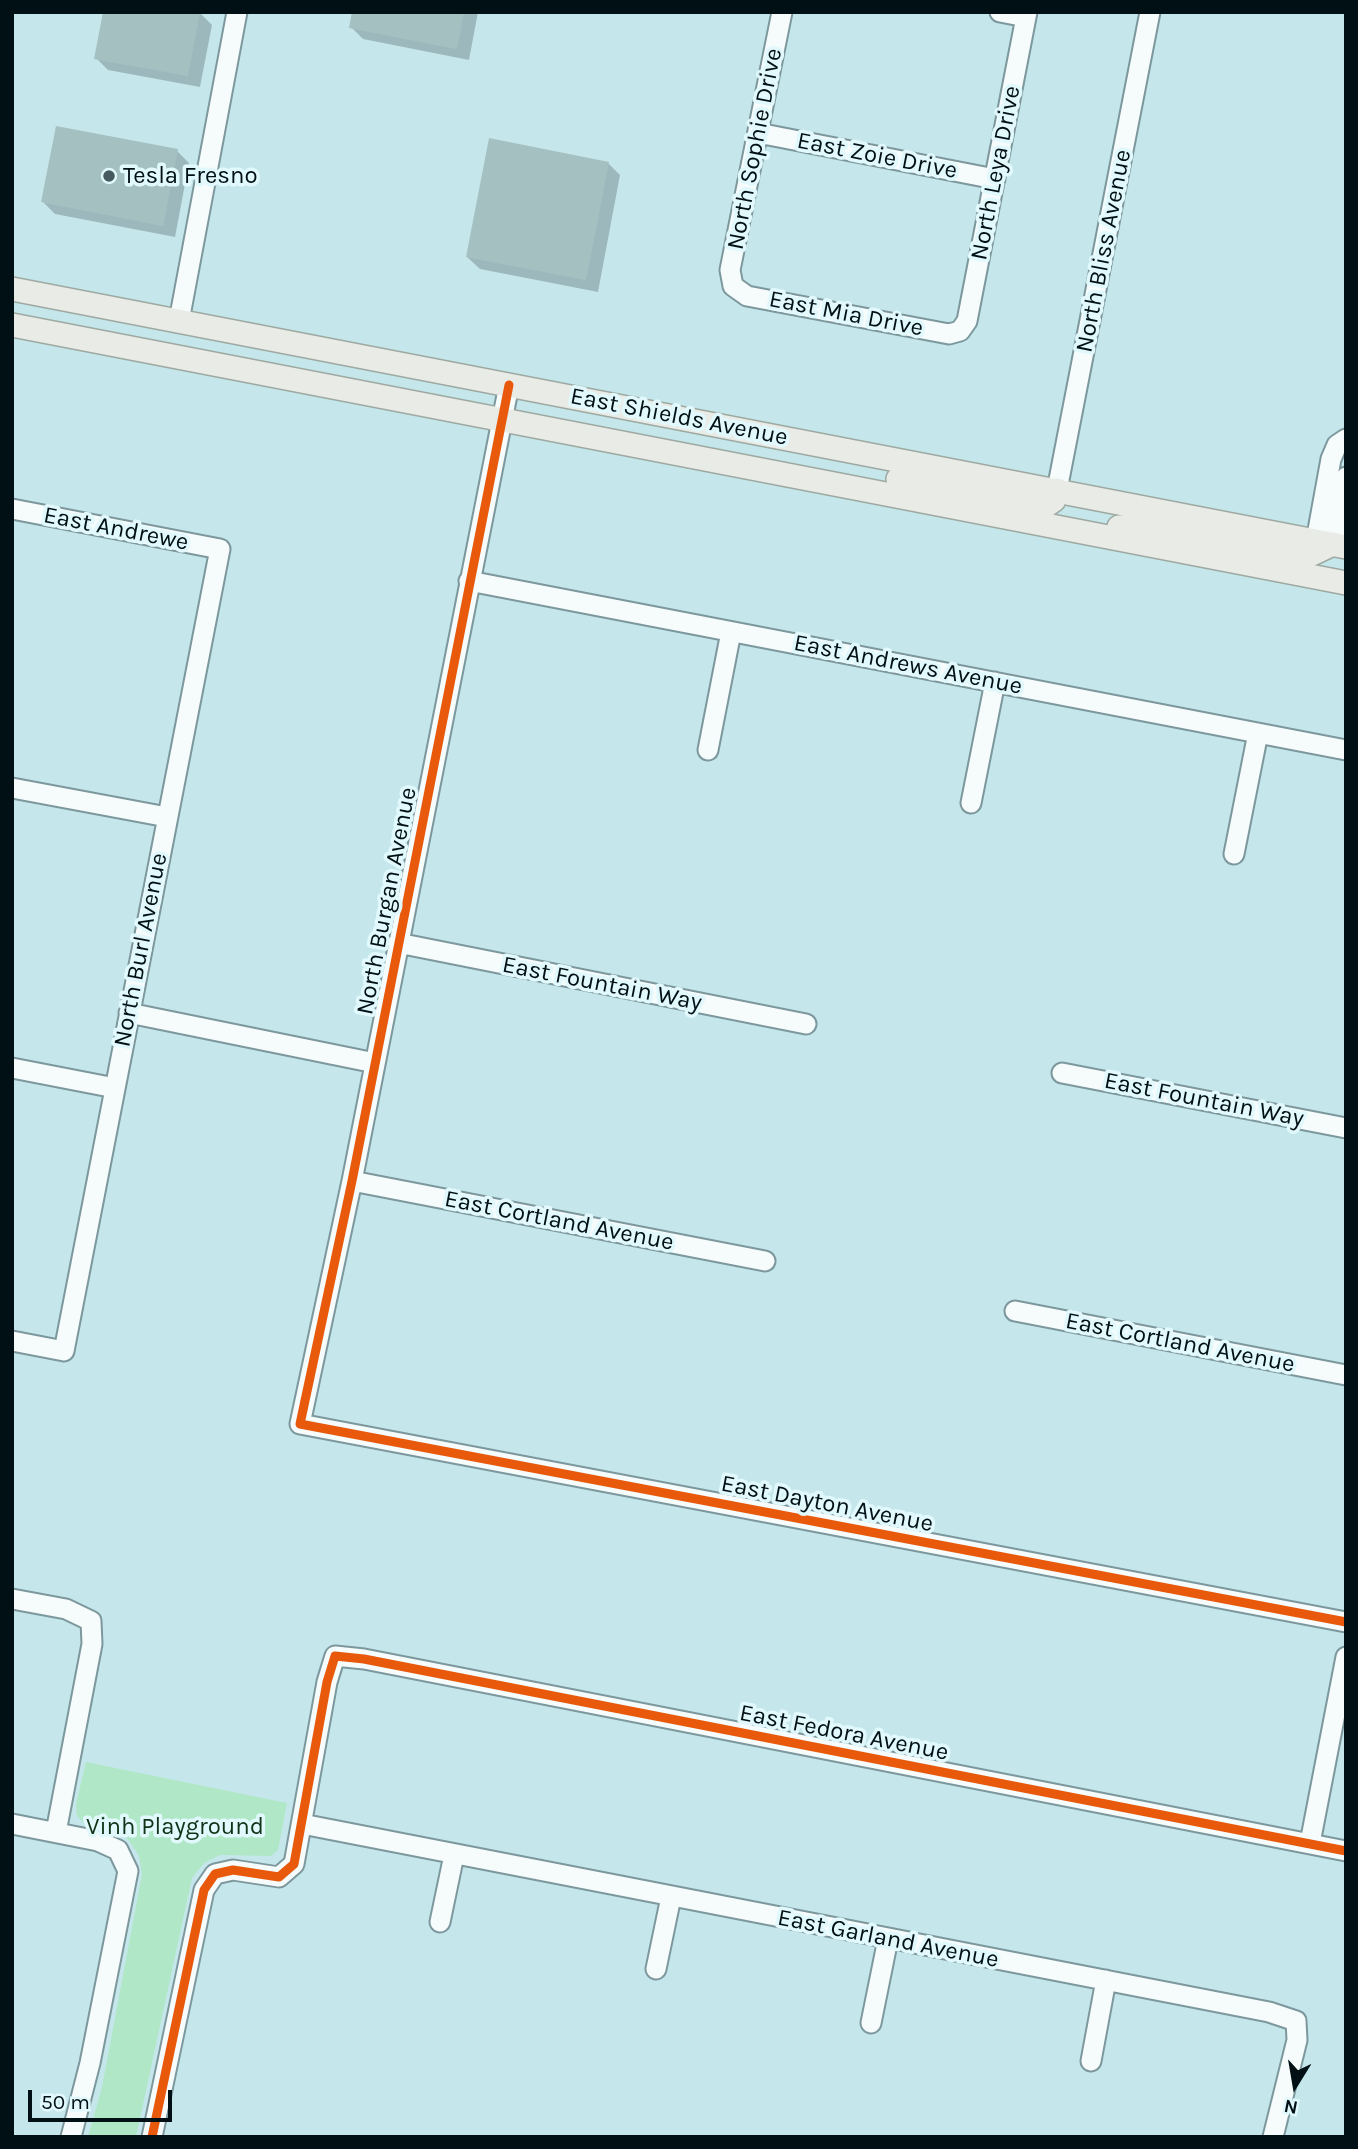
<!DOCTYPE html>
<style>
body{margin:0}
#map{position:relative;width:1358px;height:2149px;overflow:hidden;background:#c5e7ec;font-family:Karla,sans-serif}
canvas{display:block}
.frame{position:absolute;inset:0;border:14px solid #001014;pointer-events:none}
.north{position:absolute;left:1260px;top:2051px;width:70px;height:70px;-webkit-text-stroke:5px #e1f9fd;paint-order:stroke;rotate:191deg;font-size:19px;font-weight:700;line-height:28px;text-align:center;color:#001014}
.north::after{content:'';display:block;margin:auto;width:24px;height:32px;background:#001014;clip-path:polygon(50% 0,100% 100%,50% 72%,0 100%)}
.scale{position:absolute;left:28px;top:2090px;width:144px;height:32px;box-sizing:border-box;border:4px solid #001014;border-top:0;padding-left:9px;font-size:21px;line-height:24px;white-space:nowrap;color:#001014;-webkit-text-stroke:5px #e1f9fd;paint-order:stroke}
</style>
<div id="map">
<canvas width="1358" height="2149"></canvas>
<div class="frame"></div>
<div class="north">N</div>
<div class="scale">50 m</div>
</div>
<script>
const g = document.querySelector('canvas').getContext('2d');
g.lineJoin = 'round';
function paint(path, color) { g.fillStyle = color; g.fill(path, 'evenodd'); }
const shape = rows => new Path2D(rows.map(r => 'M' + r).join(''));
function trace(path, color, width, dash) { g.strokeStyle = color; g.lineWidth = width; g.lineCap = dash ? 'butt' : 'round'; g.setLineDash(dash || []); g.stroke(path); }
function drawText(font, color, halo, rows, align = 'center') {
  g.font = font + ' Karla,sans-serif'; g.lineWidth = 7; g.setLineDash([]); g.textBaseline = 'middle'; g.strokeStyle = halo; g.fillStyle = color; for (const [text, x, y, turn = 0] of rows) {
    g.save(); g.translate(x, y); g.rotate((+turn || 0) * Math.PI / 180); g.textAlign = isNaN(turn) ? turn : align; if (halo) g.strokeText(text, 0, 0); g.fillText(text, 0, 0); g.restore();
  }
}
paint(shape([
 [86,1762,287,1803,278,1850,271,1856,220,1855,204,1863,192,1878,136,2137,88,2137,102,2087,142,1874,139,1856,128,1839,112,1831,85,1824,77,1816,76,1804]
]), '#b0e8c7');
paint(shape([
 [354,12,478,12,469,60,363,39,351,27],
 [200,13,212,25,200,87,108,70,96,58],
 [177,151,189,163,175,237,55,214,43,202],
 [608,163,620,175,598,292,480,269,467,257]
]), '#0003');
paint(shape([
 [103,12,200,12,188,76,94,59],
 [352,12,464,12,457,49,349,28],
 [56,126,178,149,163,226,41,202],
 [489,138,609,162,586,280,466,257]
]), '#a5c0c1');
const minor = shape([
 [782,12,730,270,733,286,747,296,949,334,960,331,967,321,1027,12],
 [1000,12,1026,17],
 [758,133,995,179],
 [179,321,237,12],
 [509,385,352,1181,300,1424,1346,1622],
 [1057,490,1150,12],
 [12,509,220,549,64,1351,12,1341],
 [1316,541,1331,459,1337,445,1346,439],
 [1333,544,1346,477],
 [469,581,1346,750],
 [708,750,731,632],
 [12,788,167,817],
 [971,803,995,682],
 [1234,854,1258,733],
 [398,943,806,1024],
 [129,1013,375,1063],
 [12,1068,115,1088],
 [1062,1073,1346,1128],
 [352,1181,765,1261],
 [1015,1311,1346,1375],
 [12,1599,66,1609,91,1621,92,1644,56,1832],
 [12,1824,98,1841,118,1850,128,1871,90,2063,71,2137],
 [302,1824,1269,2012,1296,2021,1297,2040,1273,2137],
 [1310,1843,1346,1657],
 [440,1922,454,1855],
 [656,1969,671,1897],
 [871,2023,888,1939],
 [1091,2061,1106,1980],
 [152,2137,204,1890,215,1874,233,1870,279,1877,294,1864,327,1682,335,1656,364,1659,1346,1851]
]);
const major = shape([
 [12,289,1346,547],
 [12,325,1346,583],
 [898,479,1044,507,1054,500,1057,490],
 [1119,527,1144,527,1297,555,1310,555,1333,544]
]);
trace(minor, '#7d989d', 23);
trace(major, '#9da9a1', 26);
trace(minor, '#f6fbfc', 19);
trace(major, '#e9ebe6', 23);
trace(shape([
 [509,385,352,1181,300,1424,1346,1622],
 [152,2137,204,1890,215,1874,233,1870,279,1877,294,1864,327,1682,335,1656,364,1659,1346,1851]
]), '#e8590c', 9);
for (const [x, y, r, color] of [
 [109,176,7,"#455b60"]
]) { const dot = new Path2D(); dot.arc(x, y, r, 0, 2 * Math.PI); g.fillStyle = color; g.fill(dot); trace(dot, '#e1f9fd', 2.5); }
drawText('24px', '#001014', '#e1f9fd', [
 ["North Sophie Drive",755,149,-79],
 ["East Zoie Drive",877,156,11],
 ["North Leya Drive",996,173,-79],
 ["North Bliss Avenue",1104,251,-79],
 ["East Mia Drive",846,314,11],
 ["East Shields Avenue",679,417,11],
 ["East Andrewe",116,529,11],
 ["East Andrews Avenue",908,665,11],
 ["North Burgan Avenue",387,901,-79],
 ["North Burl Avenue",141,950,-79],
 ["East Fountain Way",602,984,11],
 ["East Fountain Way",1204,1100,11],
 ["East Cortland Avenue",559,1221,11],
 ["East Cortland Avenue",1180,1343,11],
 ["East Dayton Avenue",827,1504,11],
 ["East Fedora Avenue",844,1733,11],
 ["East Garland Avenue",888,1939,11]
]);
drawText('24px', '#001014', '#e1f9fd', [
 ["Tesla Fresno",123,176]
], 'left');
drawText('24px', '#103317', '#e1f9fd', [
 ["Vinh Playground",175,1827]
]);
</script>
